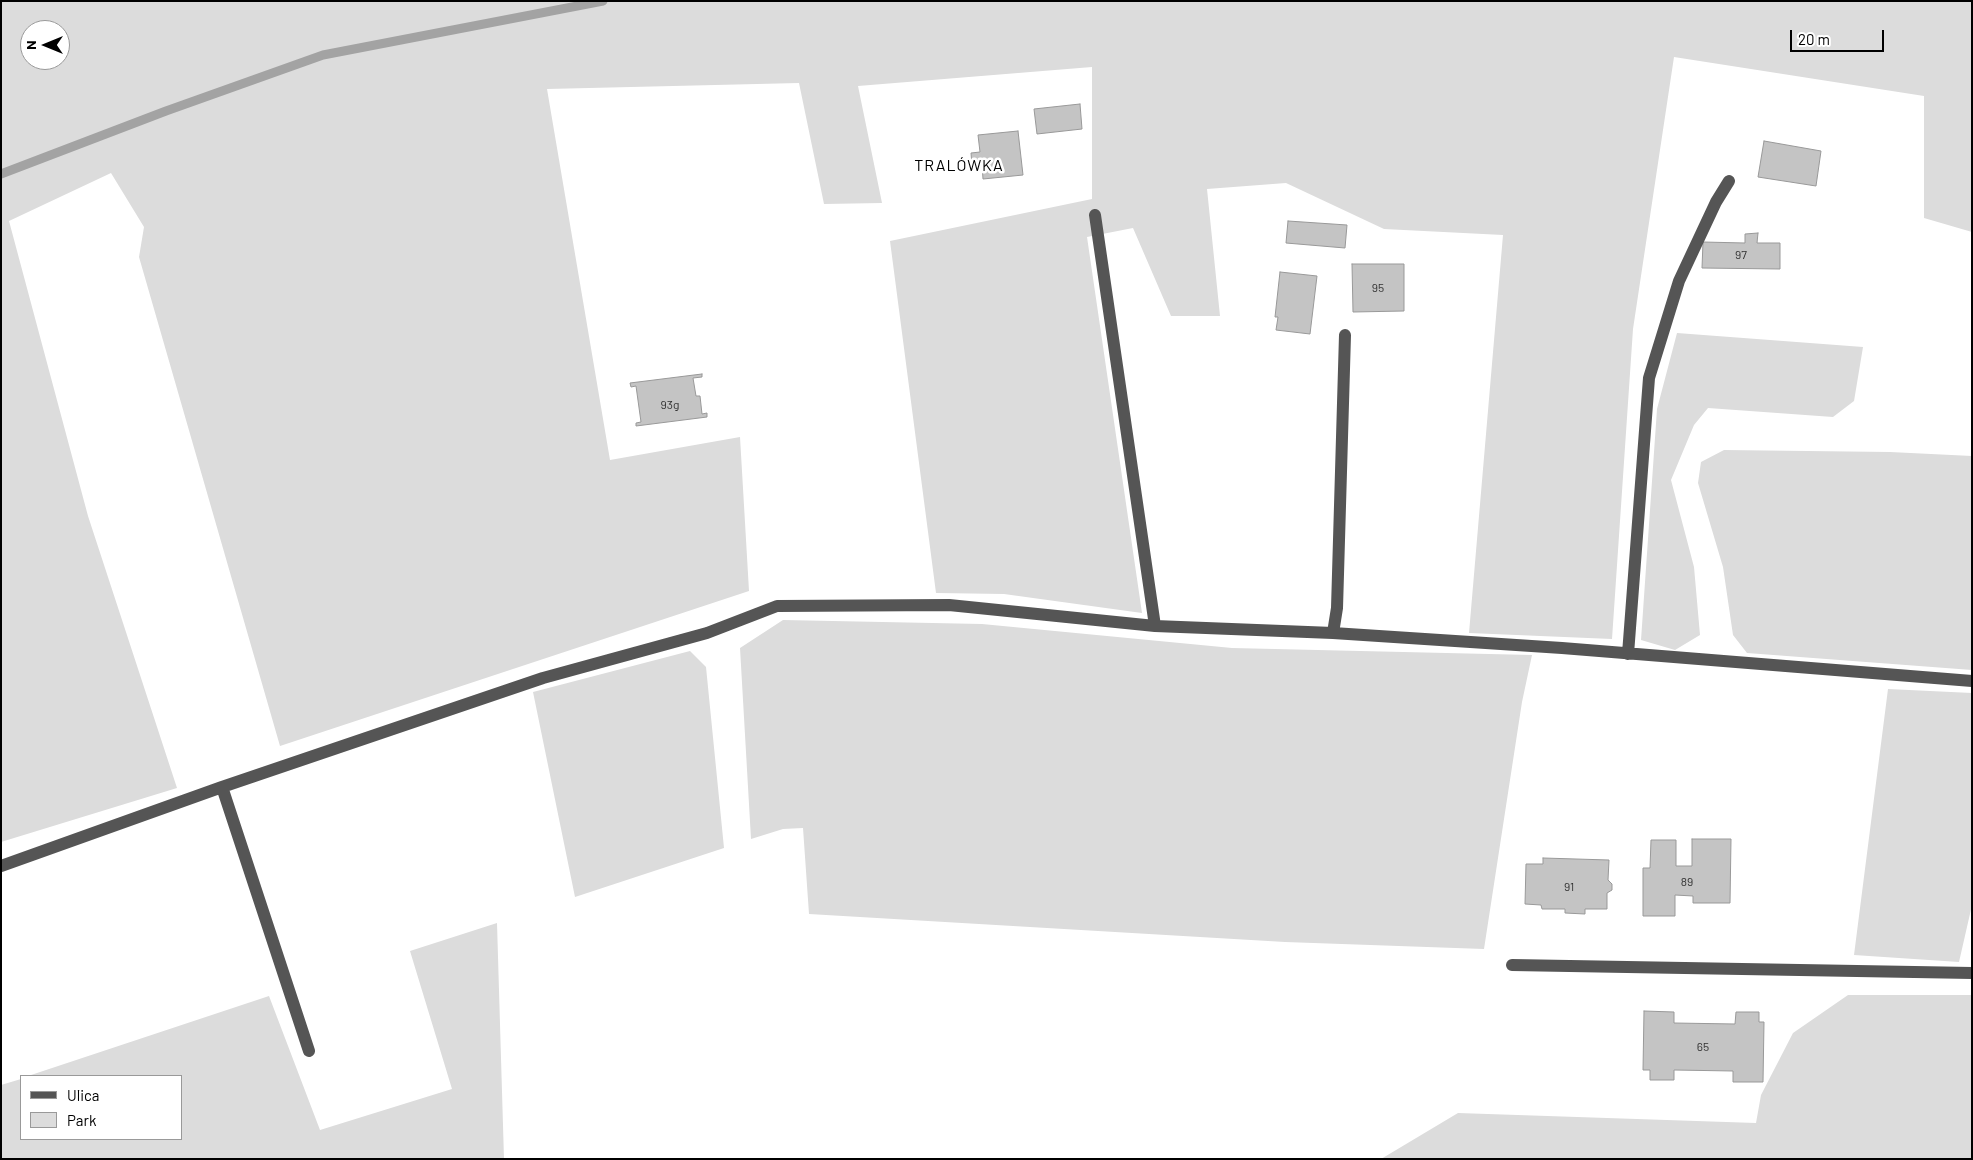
<!DOCTYPE html>
<meta charset="utf-8">
<style>
body{margin:0}
#map{position:relative;width:1973px;height:1160px;overflow:hidden;background:#fff;font-family:Barlow,sans-serif}
canvas{display:block}
.frame{position:absolute;inset:0;border:2px solid #000;pointer-events:none}
.legend{position:absolute;left:20px;top:1075px;width:162px;height:65px;box-sizing:border-box;background:#fff;border:1px solid #999;margin:0;padding:6px 9px;list-style:none;font-size:15px;color:#000}
.legend li{display:flex;align-items:center;gap:10px;height:25px}
.legend b{width:25px;border:1px solid #999}
.north{position:absolute;left:20px;top:20px;width:50px;height:50px;box-sizing:border-box;background:#fff;border:1px solid #999;border-radius:50%;rotate:270deg;font-size:14px;font-weight:700;line-height:20px;text-align:center;color:#000}
.north::after{content:'';display:block;margin:auto;width:18px;height:22px;background:#000;clip-path:polygon(50% 0,100% 100%,50% 72%,0 100%)}
.scale{position:absolute;left:1790px;top:30px;width:94px;height:22px;box-sizing:border-box;border:2px solid #000;border-top:0;padding-left:6px;font-size:15px;line-height:18px;white-space:nowrap;color:#000;-webkit-text-stroke:4px #fff;paint-order:stroke}
</style>
<div id="map">
<canvas width="1973" height="1160"></canvas>
<div class="frame"></div>
<ul class="legend">
<li><b style="height:6px;background:#555"></b>Ulica</li>
<li><b style="height:14px;background:#dcdcdc"></b>Park</li>
</ul>
<div class="north">N</div>
<div class="scale">20 m</div>
</div>
<script>
const g = document.querySelector('canvas').getContext('2d');
g.lineJoin = 'round';
function paint(path, color) { g.fillStyle = color; g.fill(path, 'evenodd'); }
const shape = rows => new Path2D(rows.map(r => 'M' + r).join(''));
function trace(path, color, width, dash) { g.strokeStyle = color; g.lineWidth = width; g.lineCap = dash ? 'butt' : 'round'; g.setLineDash(dash || []); g.stroke(path); }
function drawText(font, color, halo, rows, align = 'center') {
  g.font = font + ' Barlow,sans-serif'; g.lineWidth = 5; g.setLineDash([]); g.textBaseline = 'middle'; g.strokeStyle = halo; g.fillStyle = color; for (const [text, x, y, turn = 0] of rows) {
    g.save(); g.translate(x, y); g.rotate((+turn || 0) * Math.PI / 180); g.textAlign = isNaN(turn) ? turn : align; if (halo) g.strokeText(text, 0, 0); g.fillText(text, 0, 0); g.restore();
  }
}
paint(shape([
 [1,1,1972,1,1972,232,1924,218,1924,96,1674,57,1633,329,1612,639,1469,633,1503,235,1384,229,1286,183,1207,189,1220,316,1171,316,1133,228,1087,237,1142,613,1004,594,936,593,890,241,1092,199,1092,67,858,86,882,203,824,204,799,83,547,89,610,460,740,437,749,591,280,746,139,257,144,227,111,173,9,221,88,516,177,788,1,842],
 [30,30,60,30,60,60,30,60],
 [1677,333,1863,347,1854,401,1833,417,1708,408,1694,425,1671,480,1694,567,1700,635,1675,650,1641,640,1657,409],
 [1724,450,1890,452,1972,456,1972,670,1747,653,1733,635,1723,567,1698,483,1701,462],
 [783,620,982,624,1232,648,1532,655,1522,702,1484,949,1285,942,809,914,803,828,783,829,751,839,740,648],
 [690,651,706,667,724,848,575,897,533,692],
 [1888,689,1972,693,1972,905,1959,962,1854,955],
 [497,923,504,1159,1,1159,1,1085,21,1079,21,1139,181,1139,181,1076,28,1076,269,996,320,1130,452,1089,410,951],
 [1848,995,1972,995,1972,1159,1381,1159,1458,1113,1756,1123,1761,1095,1793,1033]
]), '#dcdcdc');
trace(shape([
 [1,174,166,111,323,55,603,1]
]), '#a3a3a3', 9);
const building = shape([
 [1080,104,1082,129,1037,134,1034,109,1080,104],
 [1018,131,1023,175,983,179,982,165,972,166,971,153,980,152,978,135,1018,131],
 [1764,141,1821,151,1816,186,1758,177,1764,141],
 [1288,221,1347,225,1345,248,1286,243,1288,221],
 [1758,233,1757,243,1780,243,1780,269,1702,268,1703,242,1745,243,1745,234,1758,233],
 [1352,264,1404,264,1404,311,1353,312,1352,264],
 [1280,272,1317,276,1310,334,1276,330,1278,317,1275,317,1280,272],
 [702,374,702,377,693,378,696,396,700,396,702,414,707,413,707,417,636,426,636,423,641,422,636,386,631,387,630,383,702,374],
 [1692,839,1731,839,1730,903,1693,903,1693,896,1675,895,1675,916,1643,916,1643,868,1650,868,1651,840,1676,840,1676,866,1692,866,1692,839],
 [1543,858,1609,860,1608,880,1612,884,1612,890,1607,893,1607,909,1585,909,1585,914,1565,913,1565,909,1542,909,1541,905,1525,904,1526,864,1543,864,1543,858],
 [1644,1011,1674,1012,1674,1023,1735,1024,1736,1012,1759,1012,1759,1022,1764,1022,1763,1082,1733,1082,1733,1071,1674,1070,1674,1080,1650,1080,1650,1070,1643,1070,1644,1011]
]);
paint(building, '#c4c4c4');
trace(building, '#999', 1);
trace(shape([
 [1095,215,1155,626,1333,633,1562,648,1972,681],
 [1333,633,1337,608,1345,335],
 [1628,654,1649,378,1679,281,1716,202,1729,181],
 [222,787,543,678,707,633,777,606,949,605,1155,626],
 [1,866,222,787,309,1051],
 [1512,965,1972,973]
]), '#555', 12);
drawText('12px', '#313131', null, [
 ["97",1741,255],
 ["95",1378,288],
 ["93g",670,405],
 ["89",1687,882],
 ["91",1569,887],
 ["65",1703,1047]
]);
g.letterSpacing = '1px';
drawText('16px', '#000', '#fff', [
 ["TRALÓWKA",959,166]
]);
g.letterSpacing = '0px';
</script>
